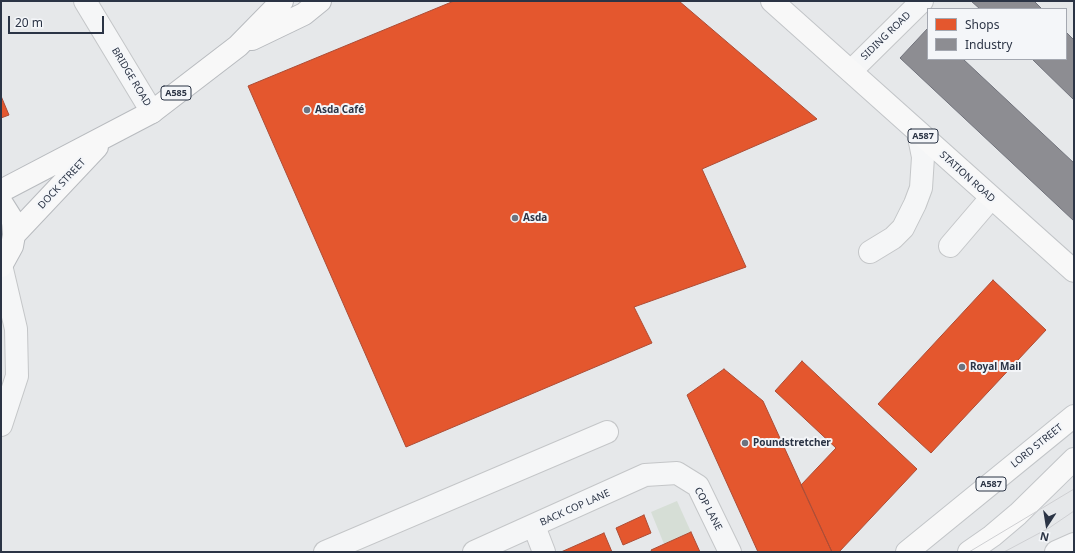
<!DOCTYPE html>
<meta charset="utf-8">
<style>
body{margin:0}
#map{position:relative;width:1075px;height:553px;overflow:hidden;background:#e6e8ea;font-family:"Noto Sans",sans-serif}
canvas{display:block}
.frame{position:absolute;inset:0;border:2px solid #2b3445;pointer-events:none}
.legend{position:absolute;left:927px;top:8px;width:140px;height:52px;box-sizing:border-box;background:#f4f6f9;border:1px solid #a4a8b1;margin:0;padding:5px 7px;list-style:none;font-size:12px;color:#2b3445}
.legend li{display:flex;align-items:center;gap:8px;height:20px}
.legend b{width:20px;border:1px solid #a4a8b1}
.north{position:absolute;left:1027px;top:505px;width:40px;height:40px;-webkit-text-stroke:3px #f4f6f9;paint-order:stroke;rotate:192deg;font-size:11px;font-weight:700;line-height:16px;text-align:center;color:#2b3445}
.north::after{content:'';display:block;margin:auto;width:14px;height:18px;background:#2b3445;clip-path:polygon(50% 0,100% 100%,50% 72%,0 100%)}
.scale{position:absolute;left:8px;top:16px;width:96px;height:18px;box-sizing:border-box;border:2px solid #2b3445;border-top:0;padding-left:5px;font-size:12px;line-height:14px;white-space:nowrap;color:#2b3445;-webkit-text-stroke:3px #f4f6f9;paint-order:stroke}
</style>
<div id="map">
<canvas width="1075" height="553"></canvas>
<div class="frame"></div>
<ul class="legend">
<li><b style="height:11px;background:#e4572e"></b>Shops</li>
<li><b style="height:11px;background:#8d8d92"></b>Industry</li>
</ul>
<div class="north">N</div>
<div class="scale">20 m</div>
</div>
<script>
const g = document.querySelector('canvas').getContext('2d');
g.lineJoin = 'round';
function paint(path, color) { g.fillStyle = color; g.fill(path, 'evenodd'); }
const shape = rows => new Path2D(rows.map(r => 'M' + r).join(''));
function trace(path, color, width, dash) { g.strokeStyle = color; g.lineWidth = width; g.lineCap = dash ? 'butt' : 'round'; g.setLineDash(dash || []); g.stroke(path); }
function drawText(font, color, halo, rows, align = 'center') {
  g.font = font + ' "Noto Sans",sans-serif'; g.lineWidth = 4; g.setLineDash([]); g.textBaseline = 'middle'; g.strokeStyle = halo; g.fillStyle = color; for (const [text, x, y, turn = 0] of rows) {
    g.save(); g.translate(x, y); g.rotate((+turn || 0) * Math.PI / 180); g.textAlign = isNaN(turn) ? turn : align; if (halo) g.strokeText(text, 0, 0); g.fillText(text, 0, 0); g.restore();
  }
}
paint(shape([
 [677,501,691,532,664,544,651,512]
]), '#d6ded6');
const shops = shape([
 [454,1,679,1,817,119,702,169,746,267,634,307,652,343,406,447,248,86,454,1],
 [1,96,9,115,1,118,1,96],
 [993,280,1046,330,931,453,878,404,993,280],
 [802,361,917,469,839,552,832,552,801,485,836,448,775,391,802,361],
 [724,369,763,401,832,552,758,552,687,395,724,369],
 [644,515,651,533,623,545,616,528,644,515],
 [691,532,700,552,652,552,651,550,691,532],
 [604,533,612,552,561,552,604,533]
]);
paint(shops, '#e4572e');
trace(shops, '#ac4c35', 1);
const industry = shape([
 [971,1,1034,1,1042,9,980,9,971,1],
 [928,28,928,59,963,59,1074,163,1074,221,900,58,928,28],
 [1066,32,1074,40,1074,100,1032,59,1066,59,1066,32]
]);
paint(industry, '#8d8d92');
trace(industry, '#70727b', 1);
const minor = shape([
 [85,1,152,112],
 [851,71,922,1],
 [950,246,991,198],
 [870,252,893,238,903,228,915,204,921,188,923,157,918,132],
 [1,425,17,376,16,329,1,265],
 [534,526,544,552],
 [325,552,607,432],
 [474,552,645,475,677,473,698,486,730,552],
 [1056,552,1074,544]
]);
const major = shape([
 [772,1,1074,271],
 [907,552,1074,416],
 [969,552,992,536,1018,514,1074,459]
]);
const highway = shape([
 [252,39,304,14,320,1],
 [1,191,152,112,238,46,282,1],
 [1,202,13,221,14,235,12,246,1,266],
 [14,235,97,147]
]);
trace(minor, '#c4c6c8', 24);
trace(major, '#c2c5c8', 24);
trace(highway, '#b8bbbf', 24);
trace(minor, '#f5f6f7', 22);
trace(major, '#f8f8f8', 22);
trace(highway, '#f8f8f8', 22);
trace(shape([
 [969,552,1074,489],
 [1004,552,1049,528,1074,511]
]), '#cecfd2', 1);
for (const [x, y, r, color] of [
 [307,110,4,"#6c737f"],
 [515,218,4,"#6c737f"],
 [962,367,4,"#6c737f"],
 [745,443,4,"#6c737f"]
]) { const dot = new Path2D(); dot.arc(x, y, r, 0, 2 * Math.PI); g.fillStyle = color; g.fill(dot); trace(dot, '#f4f6f9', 1.5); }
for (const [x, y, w] of [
 [176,93,30],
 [923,136,30],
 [991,484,30]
]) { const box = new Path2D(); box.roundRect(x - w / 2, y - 7, w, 14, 3); g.fillStyle = '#f4f6f9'; g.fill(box); trace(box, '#2b3445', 1); }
drawText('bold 9px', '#2b3445', null, [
 ["A585",176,93],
 ["A587",923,136],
 ["A587",991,484]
]);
drawText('10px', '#2b3445', '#f4f6f9', [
 ["SIDING ROAD",886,36,-44],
 ["BRIDGE ROAD",131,77,59],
 ["STATION ROAD",967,177,42],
 ["DOCK STREET",62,184,-47],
 ["LORD STREET",1037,446,-39],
 ["BACK COP LANE",575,508,-24],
 ["COP LANE",708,509,62]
]);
drawText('bold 10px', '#2b3445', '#f4f6f9', [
 ["Asda Café",315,110],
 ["Asda",523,218],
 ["Royal Mail",970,367],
 ["Poundstretcher",753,443]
], 'left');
</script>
